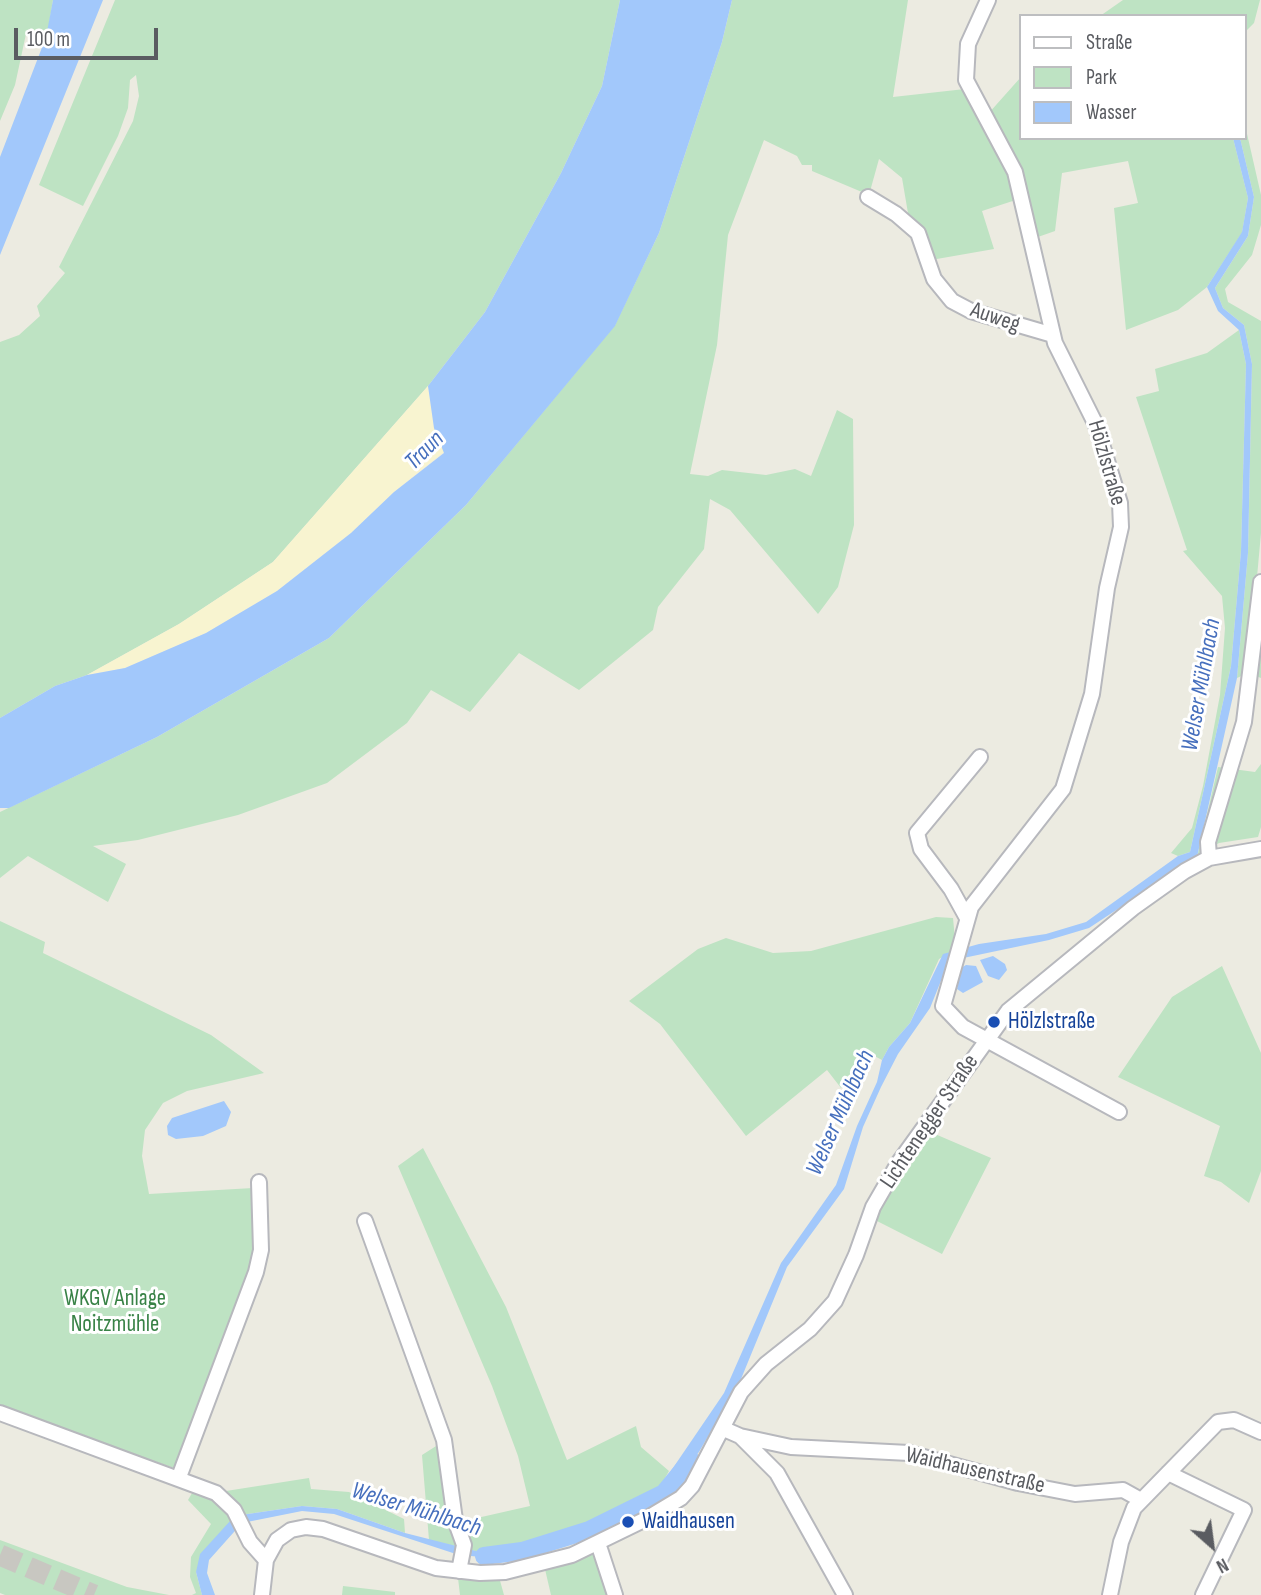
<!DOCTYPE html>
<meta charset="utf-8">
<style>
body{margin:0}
#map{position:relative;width:1261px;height:1595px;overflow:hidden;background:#ecebe1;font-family:"Sofia Sans Condensed",sans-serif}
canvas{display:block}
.legend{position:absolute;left:1019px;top:14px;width:228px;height:126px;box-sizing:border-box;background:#fff;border:2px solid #bdbec0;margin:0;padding:9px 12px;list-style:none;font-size:21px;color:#5a5c61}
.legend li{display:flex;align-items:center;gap:14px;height:35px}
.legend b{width:35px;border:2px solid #bdbec0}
.north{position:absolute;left:1177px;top:1511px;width:70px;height:70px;-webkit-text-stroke:5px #fff;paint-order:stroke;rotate:152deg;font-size:19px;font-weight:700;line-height:28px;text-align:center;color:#5a5c61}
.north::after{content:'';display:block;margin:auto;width:24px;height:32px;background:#5a5c61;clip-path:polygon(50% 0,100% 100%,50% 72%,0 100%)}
.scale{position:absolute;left:14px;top:28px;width:144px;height:32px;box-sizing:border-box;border:4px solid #5a5c61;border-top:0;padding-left:9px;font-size:21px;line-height:24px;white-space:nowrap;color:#5a5c61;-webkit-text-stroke:5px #fff;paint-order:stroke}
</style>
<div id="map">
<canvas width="1261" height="1595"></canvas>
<ul class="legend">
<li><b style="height:9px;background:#fff"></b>Straße</li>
<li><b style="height:19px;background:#bee3c3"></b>Park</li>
<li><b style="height:19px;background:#a2c8fb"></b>Wasser</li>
</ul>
<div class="north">N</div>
<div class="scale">100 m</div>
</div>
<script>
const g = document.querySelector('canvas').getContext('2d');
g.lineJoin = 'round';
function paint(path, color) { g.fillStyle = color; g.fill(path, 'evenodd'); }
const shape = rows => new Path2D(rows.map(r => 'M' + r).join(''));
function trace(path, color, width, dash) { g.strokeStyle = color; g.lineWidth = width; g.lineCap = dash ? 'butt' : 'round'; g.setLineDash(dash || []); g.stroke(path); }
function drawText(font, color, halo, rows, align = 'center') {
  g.font = font + ' "Sofia Sans Condensed",sans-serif'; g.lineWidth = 6; g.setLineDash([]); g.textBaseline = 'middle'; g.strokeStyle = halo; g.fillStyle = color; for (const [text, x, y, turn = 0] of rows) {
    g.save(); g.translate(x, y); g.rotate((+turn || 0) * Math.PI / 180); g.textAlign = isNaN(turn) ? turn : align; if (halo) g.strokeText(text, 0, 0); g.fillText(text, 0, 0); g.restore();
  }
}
paint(shape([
 [0,0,53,0,47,37,26,34,15,85,0,121],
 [115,0,620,0,602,86,561,173,485,312,428,386,273,562,179,624,87,675,55,686,0,718,0,342,19,335,40,316,37,306,65,273,59,267,133,121,139,96,136,75,130,80,128,108,118,136,83,206,39,185],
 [732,0,908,0,893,97,965,89,988,114,1021,77,1021,138,1233,138,1248,198,1242,233,1207,287,1178,310,1126,330,1114,208,1138,203,1128,161,1062,173,1055,231,1035,238,1025,197,982,211,994,249,931,260,909,219,902,178,879,159,869,195,812,171,812,165,802,165,797,156,764,140,728,235,717,345,690,474,708,476,722,470,766,475,795,469,811,476,837,410,853,419,854,525,838,587,818,614,730,510,710,499,704,549,658,607,653,630,579,690,519,653,470,712,431,690,407,723,327,783,238,815,138,840,93,846,126,864,108,902,28,856,0,878,0,812,157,737,329,638,466,505,615,325,659,233,722,42],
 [1123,0,1260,0,1254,23,1245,32,1245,16,1100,16],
 [1245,125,1261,195,1261,225,1252,255,1225,289,1228,302,1261,321,1261,533,1253,621,1261,619,1261,678,1248,673,1237,678,1248,553,1252,364,1244,325,1223,308,1215,288,1248,236,1254,197,1240,138,1245,138],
 [1239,330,1246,364,1241,551,1231,666,1190,852,1178,856,1171,853,1192,828,1203,786,1220,695,1225,628,1222,596,1183,551,1187,550,1136,397,1159,391,1155,369,1207,353],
 [1261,764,1261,827,1258,837,1219,843,1197,857,1218,767,1255,772],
 [936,917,953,918,956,950,939,959,910,1023,889,1047,882,1060,865,1051,841,1088,827,1070,746,1136,660,1024,629,1001,698,949,726,938,773,953,811,951],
 [0,921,45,942,43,953,211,1035,264,1073,187,1091,163,1103,145,1130,142,1156,149,1194,253,1188,254,1269,177,1469,0,1408],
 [1222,966,1261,1053,1261,1171,1249,1203,1221,1182,1204,1176,1220,1126,1118,1077,1172,997],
 [928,1131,991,1158,942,1254,875,1220,885,1189],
 [423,1148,506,1307,567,1460,636,1426,641,1447,669,1471,660,1487,588,1526,523,1547,484,1553,429,1540,422,1455,444,1441,455,1523,530,1506,518,1456,492,1386,398,1166],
 [309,1478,311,1489,349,1492,404,1519,405,1533,337,1509,302,1506,241,1515,196,1572,202,1595,192,1595,196,1593,190,1577,191,1557,211,1524,188,1500,199,1481,226,1491],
 [0,1540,127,1587,169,1595,5,1595,0,1593],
 [599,1547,612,1595,551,1595,544,1565],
 [499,1577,504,1595,460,1595,458,1578],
 [343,1586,395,1592,395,1595,342,1595]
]), '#bee3c3');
paint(shape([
 [428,386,434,428,444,452,394,492,351,533,277,591,206,633,125,668,87,675,179,624,273,562]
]), '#f8f4d0');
paint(shape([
 [53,0,103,0,0,255,0,157,46,37],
 [620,0,732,0,722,42,659,233,615,326,466,505,329,638,157,737,9,808,0,808,0,718,55,686,87,675,125,668,206,633,277,591,351,533,394,492,444,453,434,428,428,386,485,312,561,173,602,86],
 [1233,138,1240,138,1254,197,1248,236,1215,288,1223,308,1244,325,1252,364,1248,553,1237,678,1197,857,1089,928,1049,940,949,961,930,1008,898,1054,881,1087,863,1127,844,1189,787,1267,741,1379,699,1452,664,1493,589,1530,522,1551,482,1557,459,1555,334,1514,302,1511,242,1523,209,1560,207,1573,215,1595,202,1595,196,1572,200,1554,231,1520,241,1515,302,1506,337,1509,405,1533,484,1553,523,1547,588,1526,660,1487,724,1393,781,1263,836,1185,857,1126,877,1082,882,1060,889,1047,910,1023,943,954,979,944,1046,934,1086,922,1178,856,1190,852,1231,666,1241,551,1246,364,1239,330,1218,311,1207,287,1242,232,1248,198],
 [993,956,1005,964,1007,970,999,980,988,976,980,960],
 [966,965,976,966,983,982,963,993,957,989,961,968],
 [224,1101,231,1112,226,1126,203,1136,176,1139,168,1135,167,1126,172,1118]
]), '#a2c8fb');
trace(shape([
 [484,1556,522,1551,589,1530,664,1493,691,1460]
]), '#a2c8fb', 18);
trace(shape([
 [0,1555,94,1595]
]), '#c8c7c1', 21, [21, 10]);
const minor = shape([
 [988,0,968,44,966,80,1015,172,1055,343,1096,425,1120,503,1121,527,1107,588,1092,694,1063,789,971,907,943,1006,963,1027,1119,1112],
 [868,197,896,214,918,233,934,279,952,301,971,311,1053,335],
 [1209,858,1208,842,1244,722,1261,582],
 [967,918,951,889,921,849,917,833,980,757],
 [365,1221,444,1440,455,1520,464,1545,459,1571],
 [0,1413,216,1493,234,1510,250,1542,266,1560],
 [724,1429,740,1436,791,1447,909,1453,1018,1483,1075,1494,1123,1490,1141,1500],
 [741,1437,777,1473,845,1595],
 [1168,1473,1244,1510,1203,1595],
 [179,1477,256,1272,261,1250,259,1182],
 [598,1543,615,1595],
 [262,1595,266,1560,277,1540,291,1530,306,1527,323,1529,436,1568,480,1573,505,1572,572,1555,646,1519,681,1498,692,1486,741,1392,766,1364,810,1329,835,1301,856,1255,873,1207,899,1162,1008,1011,1133,908,1185,871,1209,858,1261,849],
 [1110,1595,1121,1542,1134,1508,1218,1422,1234,1420,1261,1432]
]);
trace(minor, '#b7b8bd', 18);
trace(minor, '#fff', 14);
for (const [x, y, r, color] of [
 [994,1022,7,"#1a4fb4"],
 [628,1522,7,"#1a4fb4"]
]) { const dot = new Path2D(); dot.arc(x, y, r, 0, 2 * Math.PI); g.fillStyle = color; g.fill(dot); trace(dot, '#fff', 2.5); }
drawText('23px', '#5a5c61', '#fff', [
 ["Auweg",995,318,19],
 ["Hölzlstraße",1106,463,74],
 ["Lichtenegger Straße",930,1122,-56],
 ["Waidhausenstraße",975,1471,13]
]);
drawText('23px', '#164399', '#fff', [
 ["Hölzlstraße",1008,1022],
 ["Waidhausen",642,1522]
], 'left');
drawText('23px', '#388246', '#fff', [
 ["WKGV Anlage",115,1299],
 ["Noitzmühle",115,1325]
]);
drawText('italic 24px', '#466fbd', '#fff', [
 ["Traun",425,451,-45],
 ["Welser Mühlbach",1202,685,-80],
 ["Welser Mühlbach",841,1113,-66],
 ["Welser Mühlbach",416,1510,17]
]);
</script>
